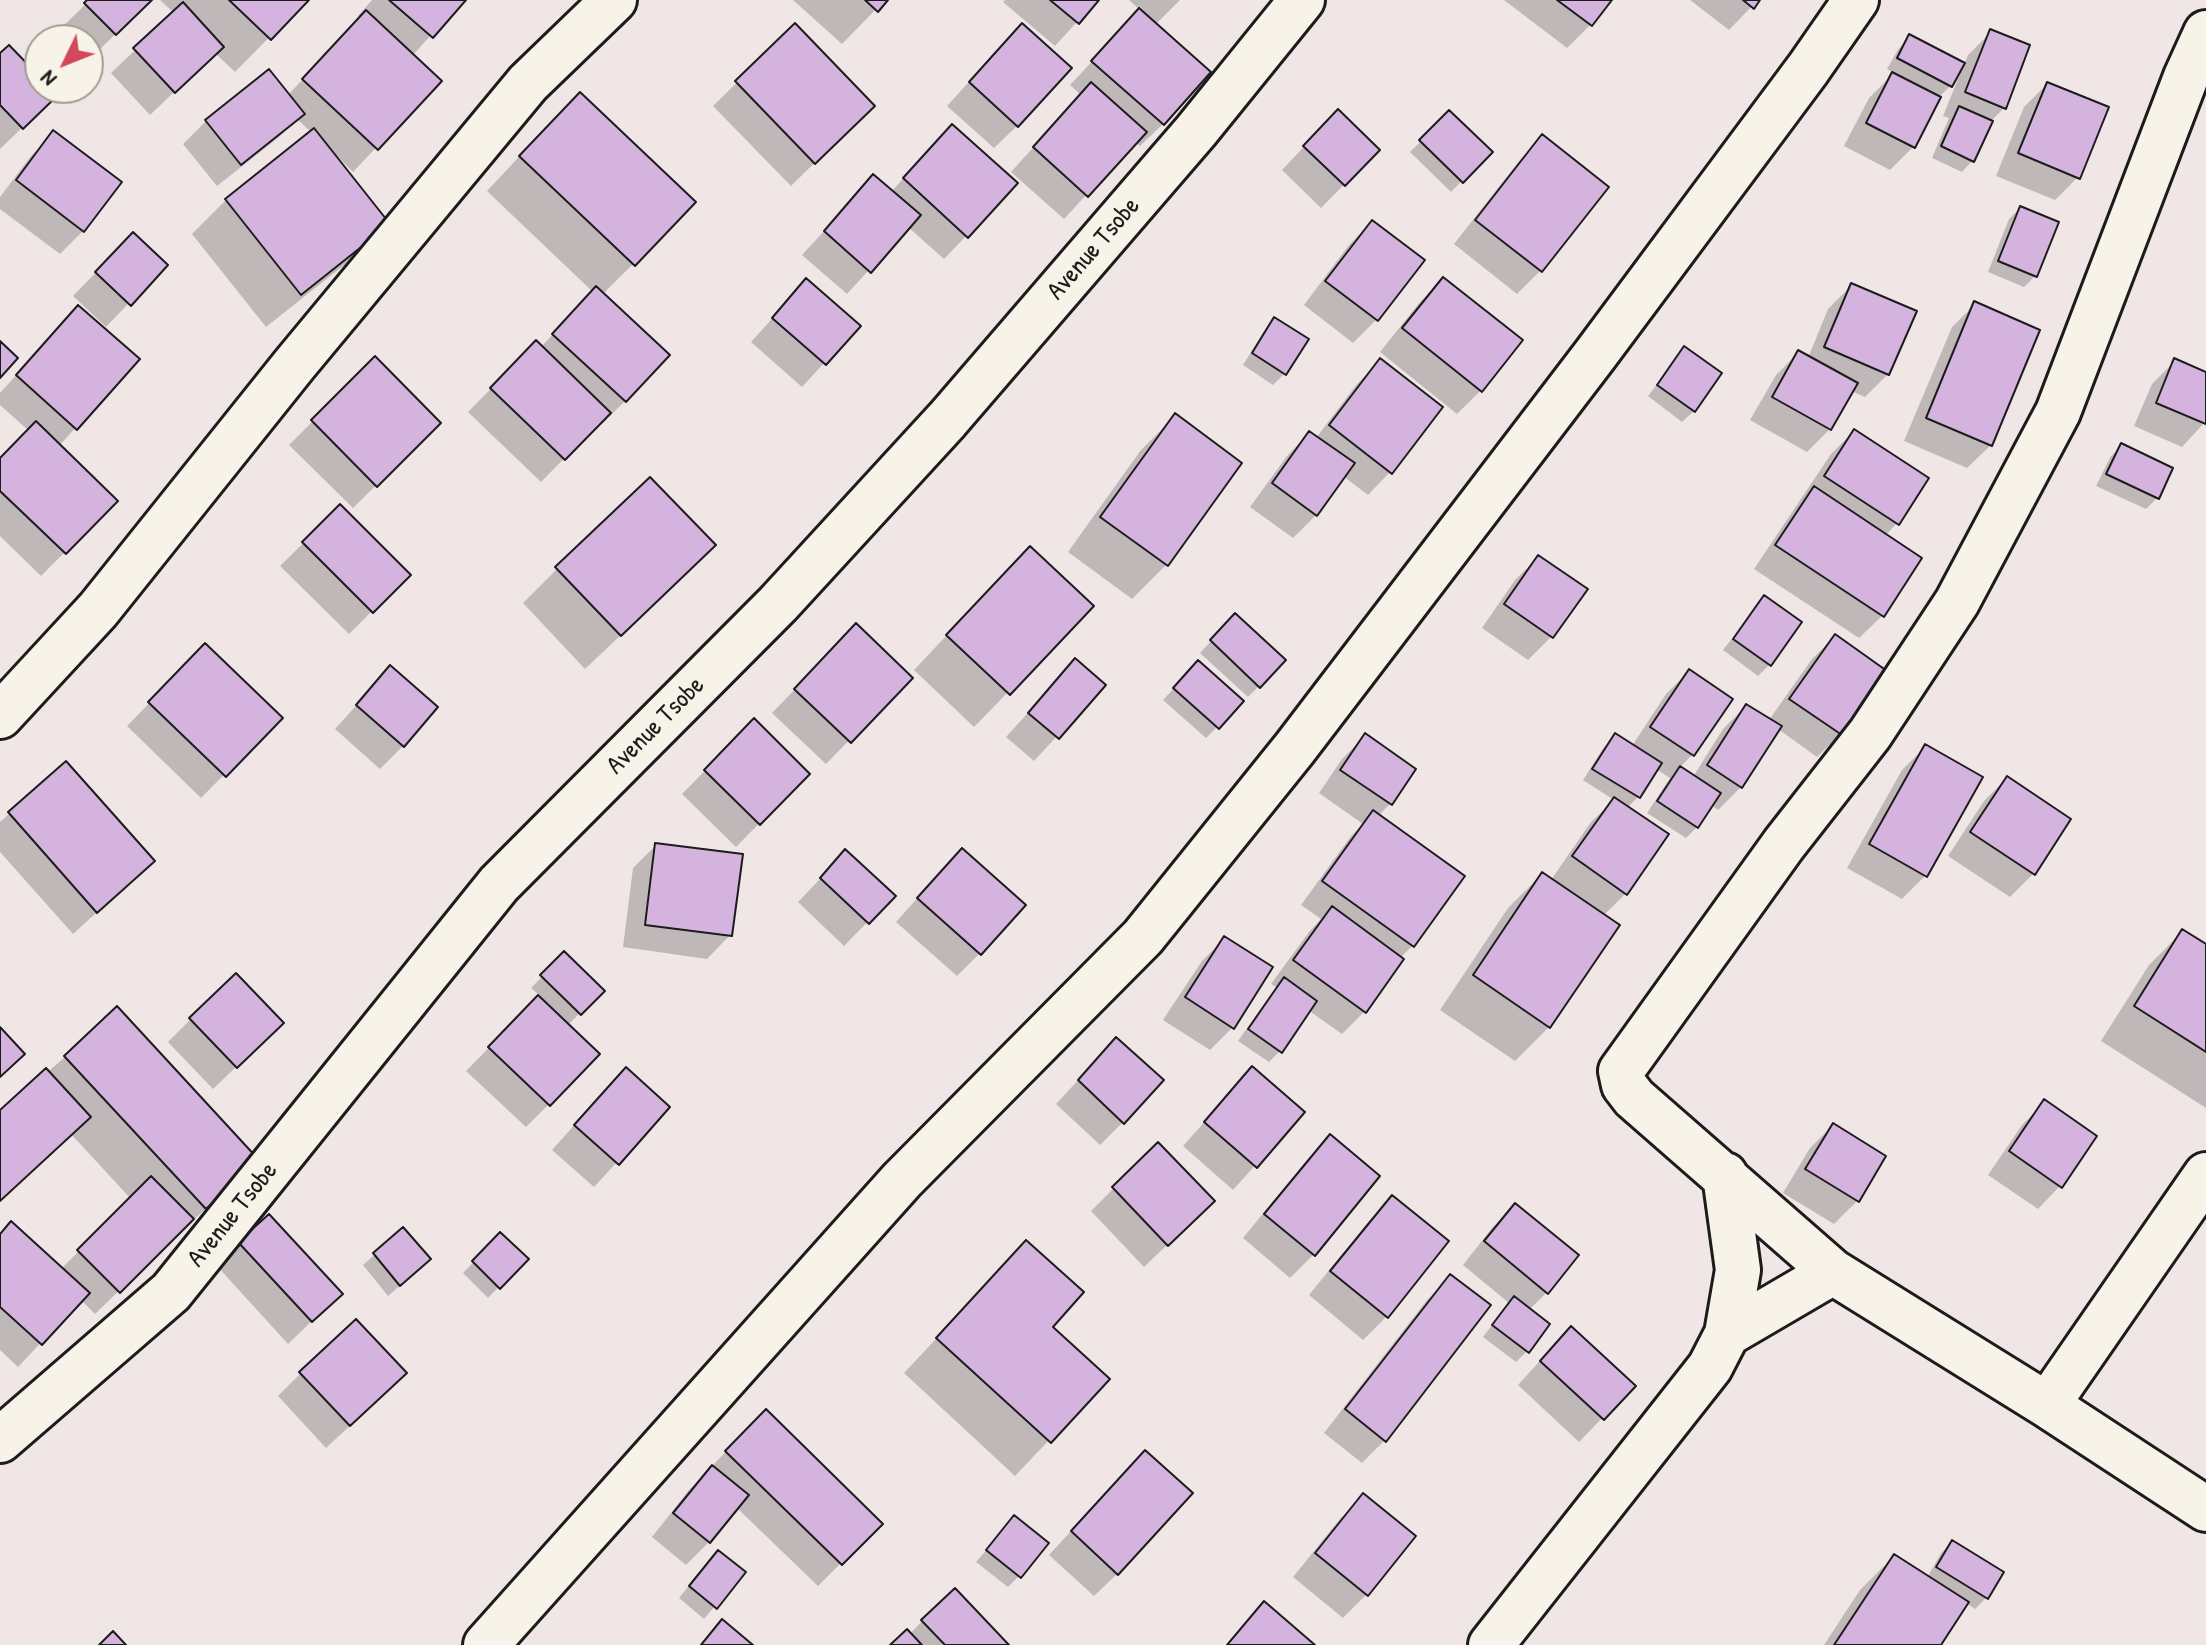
<!DOCTYPE html>
<style>
body{margin:0}
#map{position:relative;width:2206px;height:1645px;overflow:hidden;background:#f0e6e6;font-family:"Patrick Hand",sans-serif}
canvas{display:block}
.north{position:absolute;left:24px;top:24px;width:80px;height:80px;box-sizing:border-box;background:#f7f3e8;border:2px solid #9f9d96;border-radius:50%;rotate:227deg;font-size:22px;font-weight:700;line-height:32px;text-align:center;color:#1c1c1c}
.north::after{content:'';display:block;margin:auto;width:28px;height:36px;background:#d1495b;clip-path:polygon(50% 0,100% 100%,50% 72%,0 100%)}
</style>
<div id="map">
<canvas width="2206" height="1645"></canvas>
<div class="north">N</div>
</div>
<script>
const g = document.querySelector('canvas').getContext('2d');
g.lineJoin = 'round';
function paint(path, color) { g.fillStyle = color; g.fill(path, 'evenodd'); }
const shape = rows => new Path2D(rows.map(r => 'M' + r).join(''));
function trace(path, color, width, dash) { g.strokeStyle = color; g.lineWidth = width; g.lineCap = dash ? 'butt' : 'round'; g.setLineDash(dash || []); g.stroke(path); }
function drawText(font, color, halo, rows, align = 'center') {
  g.font = font + ' "Patrick Hand",sans-serif'; g.lineWidth = 6; g.setLineDash([]); g.textBaseline = 'middle'; g.strokeStyle = halo; g.fillStyle = color; for (const [text, x, y, turn = 0] of rows) {
    g.save(); g.translate(x, y); g.rotate((+turn || 0) * Math.PI / 180); g.textAlign = isNaN(turn) ? turn : align; if (halo) g.strokeText(text, 0, 0); g.fillText(text, 0, 0); g.restore();
  }
}
paint(shape([
 [90,0,150,0,92,57,88,53,88,40,75,40,62,27],
 [160,0,306,0,235,72,215,53,150,115,111,73,174,13],
 [372,0,463,0,412,56,439,81,353,172,335,154,333,156,387,224,353,258,266,327,192,234,226,200,312,133,297,119,279,137,217,186,183,144,206,121,288,95,361,18,358,16],
 [793,0,885,0,842,44],
 [1005,0,1097,0,1055,46,1003,2],
 [1129,0,1180,0,1155,25,1163,124,1140,146,1135,142,1064,219,1011,172,1081,95,1070,85,1140,10],
 [1504,0,1609,0,1590,25,1567,48],
 [1690,0,1758,0,1729,30],
 [795,26,872,106,791,186,713,106],
 [1991,32,2004,108,1990,122,1973,160,1962,172,1932,158,1949,118,1943,116,1960,74,1957,73,1950,86,1938,98,1913,147,1890,170,1844,146,1869,98,1894,73,1887,69,1899,48,1910,37,1964,65,1968,55],
 [999,49,1017,126,994,148,947,106],
 [0,56,40,80,40,88,47,88,55,96,0,149],
 [2047,84,2078,177,2055,200,1996,176,2024,107],
 [1449,113,1490,152,1451,192,1410,152],
 [546,128,633,264,602,295,667,355,625,401,602,424,600,422,541,482,468,412,536,343,540,348,593,292,487,191],
 [54,133,119,182,83,231,60,254,0,209,0,197,31,156],
 [1315,135,1378,150,1321,208,1282,170],
 [1542,137,1607,188,1540,271,1517,294,1454,244,1520,160],
 [929,150,966,236,944,259,908,227,847,294,802,255,874,177,891,192],
 [2020,208,2035,276,2024,287,1988,272,2009,219],
 [1372,222,1376,320,1353,343,1304,305,1349,245],
 [110,258,165,265,106,327,73,296],
 [1443,279,1520,341,1480,391,1457,414,1380,352,1420,302],
 [806,281,858,326,802,387,751,342],
 [1851,286,1888,374,1865,397,1851,391,1830,429,1807,452,1750,420,1776,375,1799,352,1808,358,1828,309],
 [1975,304,1991,445,1967,468,1904,441,1952,327],
 [1275,320,1284,374,1273,385,1243,365,1264,331],
 [56,331,137,360,59,446,116,501,41,576,0,536,0,460,29,431,0,405,0,393],
 [1684,349,1694,411,1682,422,1648,396],
 [375,359,439,423,353,508,289,445],
 [1380,361,1390,472,1368,495,1343,476,1316,515,1293,538,1250,507,1287,456,1309,433,1316,438,1357,384],
 [2175,361,2206,374,2206,421,2182,447,2134,426,2152,384],
 [1175,416,1166,565,1132,599,1068,552,1141,450],
 [1854,431,1897,523,1885,536,1882,616,1859,638,1754,569,1831,454],
 [2122,445,2157,498,2146,509,2096,486,2111,456],
 [340,507,408,575,349,634,280,566],
 [1538,557,1551,637,1528,660,1482,628,1515,580],
 [557,569,680,579,585,669,523,603],
 [997,582,1091,607,974,727,914,670],
 [1764,598,1799,622,1769,665,1758,676,1723,650],
 [1224,627,1259,686,1248,697,1200,653],
 [1835,636,1884,671,1840,734,1817,757,1778,729,1741,787,1718,810,1711,805,1697,827,1686,838,1647,813,1670,778,1656,769,1638,797,1627,808,1625,894,1603,916,1549,1027,1515,1061,1440,1010,1508,908,1542,874,1551,880,1591,822,1614,800,1583,780,1604,747,1615,736,1632,746,1666,694,1689,671,1731,699,1692,755,1679,768,1693,777,1723,729,1746,706,1769,720,1812,659],
 [205,646,280,718,201,798,127,726],
 [834,649,910,678,826,764,772,713],
 [1075,661,1103,686,1034,761,1006,737],
 [390,668,403,746,380,769,335,729],
 [1187,674,1217,727,1206,738,1163,700],
 [754,721,808,774,736,847,682,794],
 [1365,736,1390,804,1378,816,1462,877,1412,946,1400,958,1365,1011,1342,1034,1308,1010,1280,1051,1269,1062,1238,1041,1276,987,1271,984,1309,932,1321,919,1301,905,1351,836,1363,824,1319,793,1342,759],
 [1925,747,1925,876,1902,899,1847,868,1902,770],
 [66,764,153,861,73,934,0,852,0,822],
 [2007,778,2069,820,2033,874,2010,897,1948,856,1984,801],
 [656,845,730,935,707,959,623,947,633,868],
 [846,852,893,896,844,946,798,902],
 [939,874,980,953,957,976,896,922],
 [2183,931,2206,946,2206,1108,2101,1041,2149,965],
 [1225,938,1233,1027,1210,1050,1163,1020,1202,961],
 [564,954,602,991,567,1026,549,1104,526,1127,466,1071,540,996,531,988],
 [191,1019,258,1046,213,1089,168,1042],
 [65,1057,222,1194,170,1241,95,1314,81,1300,18,1367,0,1350,0,1235,61,1269,131,1199,71,1134,0,1201,0,1113],
 [1094,1063,1123,1122,1100,1145,1056,1104],
 [1253,1068,1303,1112,1233,1190,1183,1146],
 [603,1093,667,1108,594,1187,552,1150],
 [2045,1102,2060,1186,2038,1209,1988,1175,2022,1125],
 [1833,1125,1884,1156,1857,1201,1834,1224,1783,1193,1810,1148],
 [1330,1137,1377,1176,1313,1255,1290,1278,1243,1238,1307,1160],
 [1114,1188,1189,1224,1144,1267,1091,1211],
 [1392,1198,1386,1317,1363,1340,1309,1295,1369,1221],
 [1515,1205,1547,1292,1529,1310,1527,1351,1516,1362,1483,1337,1509,1303,1463,1265,1492,1228],
 [403,1230,418,1270,388,1296,363,1265],
 [500,1235,526,1259,488,1298,463,1273],
 [240,1243,317,1316,288,1344,217,1266],
 [1026,1243,1050,1327,1107,1379,1015,1476,904,1373],
 [1450,1277,1385,1440,1362,1463,1324,1433,1427,1300],
 [1548,1352,1633,1386,1579,1442,1518,1385],
 [301,1373,382,1396,326,1448,278,1396],
 [743,1434,880,1524,818,1586,736,1507,709,1542,686,1565,652,1537,689,1490],
 [1122,1476,1117,1574,1094,1596,1049,1555],
 [1363,1496,1413,1536,1366,1595,1343,1618,1293,1577,1340,1519],
 [1014,1518,1019,1576,1008,1587,976,1562],
 [1952,1542,1986,1598,1975,1609,1966,1603,1938,1645,1824,1645,1860,1590,1894,1556,1927,1578,1941,1553],
 [707,1563,743,1572,704,1619,679,1598],
 [922,1621,1006,1645,893,1645,909,1635]
]), '#0003');
const building = shape([
 [87,0,152,0,116,35,84,3,87,0],
 [229,0,309,0,271,40,229,0],
 [389,0,466,0,433,38,389,0],
 [865,0,888,0,878,12,865,0],
 [1050,0,1099,0,1079,24,1050,0],
 [1557,0,1612,0,1592,26,1557,0],
 [1743,0,1760,0,1754,9,1743,0],
 [183,2,224,47,175,93,133,48,183,2],
 [1139,8,1211,72,1164,125,1091,61,1139,8],
 [366,10,442,81,378,150,302,79,366,10],
 [795,23,875,106,815,164,735,81,795,23],
 [1022,23,1072,68,1018,127,969,82,1022,23],
 [1990,29,2030,45,2006,109,1965,92,1990,29],
 [1909,34,1965,63,1952,87,1897,58,1909,34],
 [9,45,40,77,40,88,50,88,57,96,23,129,0,105,0,53,9,45],
 [269,69,305,114,241,165,205,120,269,69],
 [1892,72,1941,97,1915,148,1866,123,1892,72],
 [1091,82,1147,132,1088,197,1033,147,1091,82],
 [2047,82,2109,107,2080,179,2018,153,2047,82],
 [580,92,696,202,635,266,519,156,580,92],
 [1959,106,1993,121,1974,162,1941,146,1959,106],
 [1338,109,1380,150,1345,186,1303,146,1338,109],
 [1449,110,1493,152,1463,183,1419,140,1449,110],
 [952,124,1018,183,968,238,903,178,952,124],
 [314,128,390,224,301,295,225,199,314,128],
 [53,130,122,182,84,232,16,180,53,130],
 [1542,134,1609,187,1542,272,1475,220,1542,134],
 [873,174,921,215,871,273,824,231,873,174],
 [2020,206,2059,222,2037,277,1998,261,2020,206],
 [1372,220,1425,260,1378,321,1325,281,1372,220],
 [133,232,168,265,131,306,95,272,133,232],
 [1443,277,1523,340,1482,392,1402,328,1443,277],
 [806,278,861,326,826,365,772,318,806,278],
 [1851,283,1917,311,1889,375,1824,347,1851,283],
 [596,286,670,355,626,402,552,334,596,286],
 [1974,301,2040,330,1992,446,1926,418,1974,301],
 [78,305,140,359,77,430,16,375,78,305],
 [1274,317,1309,339,1286,375,1252,353,1274,317],
 [536,340,611,413,565,460,490,388,536,340],
 [0,341,18,358,0,378,0,341],
 [1684,346,1722,373,1695,412,1657,385,1684,346],
 [1798,350,1858,383,1831,430,1772,397,1798,350],
 [375,356,441,423,377,487,311,420,375,356],
 [1380,358,1443,407,1392,474,1329,425,1380,358],
 [2174,358,2206,372,2206,424,2156,403,2174,358],
 [1175,413,1242,463,1168,566,1100,517,1175,413],
 [36,421,118,501,66,554,0,491,0,458,36,421],
 [1854,429,1929,478,1899,525,1824,476,1854,429],
 [1309,431,1355,463,1317,516,1272,483,1309,431],
 [2121,443,2173,468,2159,499,2106,474,2121,443],
 [650,477,716,545,621,636,555,567,650,477],
 [1814,486,1922,558,1884,617,1775,545,1814,486],
 [340,504,411,575,373,613,302,542,340,504],
 [1030,546,1094,606,1010,695,946,635,1030,546],
 [1538,555,1588,589,1553,638,1504,604,1538,555],
 [1764,595,1802,622,1771,666,1733,639,1764,595],
 [1235,613,1286,660,1260,688,1210,640,1235,613],
 [856,623,913,678,851,743,794,689,856,623],
 [1835,634,1887,671,1842,735,1789,699,1835,634],
 [205,643,283,718,226,777,148,702,205,643],
 [1075,658,1106,685,1059,739,1028,713,1075,658],
 [1198,660,1244,701,1219,729,1173,688,1198,660],
 [390,665,438,707,404,747,356,705,390,665],
 [1689,669,1733,699,1694,756,1650,727,1689,669],
 [1746,704,1782,726,1742,788,1707,765,1746,704],
 [754,718,810,774,760,825,704,770,754,718],
 [1365,733,1416,769,1392,805,1340,770,1365,733],
 [1615,733,1662,763,1640,798,1592,769,1615,733],
 [1925,744,1983,777,1927,877,1869,844,1925,744],
 [66,761,155,861,97,913,8,812,66,761],
 [1680,766,1721,793,1698,828,1657,801,1680,766],
 [2007,776,2071,819,2035,875,1970,832,2007,776],
 [1614,797,1669,834,1627,895,1572,856,1614,797],
 [1373,810,1465,876,1414,947,1322,881,1373,810],
 [655,843,743,854,732,936,645,925,655,843],
 [962,848,1026,905,981,955,917,898,962,848],
 [845,849,896,896,869,924,820,878,845,849],
 [1542,872,1620,925,1550,1028,1473,975,1542,872],
 [1332,906,1404,959,1366,1013,1293,960,1332,906],
 [2182,929,2206,944,2206,1052,2134,1006,2182,929],
 [1224,936,1273,967,1234,1029,1185,997,1224,936],
 [564,951,605,991,581,1015,540,975,564,951],
 [236,973,284,1023,237,1068,189,1018,236,973],
 [1284,977,1317,1001,1282,1053,1248,1029,1284,977],
 [538,995,600,1054,550,1106,488,1047,538,995],
 [117,1006,259,1160,206,1209,64,1056,117,1006],
 [0,1027,25,1054,0,1077,0,1027],
 [1116,1037,1164,1080,1124,1124,1078,1080,1116,1037],
 [1252,1066,1305,1112,1257,1168,1204,1122,1252,1066],
 [626,1067,670,1107,619,1165,574,1125,626,1067],
 [46,1068,91,1117,0,1201,0,1110,46,1068],
 [2044,1099,2097,1136,2062,1188,2009,1151,2044,1099],
 [1833,1123,1886,1156,1859,1202,1805,1169,1833,1123],
 [1330,1134,1380,1176,1315,1256,1264,1214,1330,1134],
 [1158,1142,1215,1201,1168,1246,1112,1187,1158,1142],
 [151,1176,194,1219,120,1293,77,1250,151,1176],
 [1392,1195,1449,1241,1388,1318,1330,1271,1392,1195],
 [1515,1203,1579,1255,1548,1294,1484,1241,1515,1203],
 [269,1214,343,1294,312,1322,238,1242,269,1214],
 [11,1221,90,1293,42,1345,0,1307,0,1234,11,1221],
 [403,1227,431,1259,400,1286,373,1253,403,1227],
 [500,1232,529,1259,500,1289,472,1261,500,1232],
 [1026,1240,1084,1292,1053,1327,1110,1379,1051,1443,936,1338,1026,1240],
 [1450,1274,1491,1305,1386,1442,1345,1409,1450,1274],
 [1514,1296,1550,1324,1529,1353,1492,1325,1514,1296],
 [356,1319,407,1373,350,1426,299,1372,356,1319],
 [1571,1326,1636,1386,1604,1420,1540,1361,1571,1326],
 [766,1409,883,1524,842,1565,725,1451,766,1409],
 [1145,1450,1193,1493,1118,1575,1071,1531,1145,1450],
 [712,1465,749,1495,710,1543,673,1513,712,1465],
 [1363,1493,1416,1536,1368,1596,1315,1553,1363,1493],
 [1014,1515,1049,1543,1021,1578,986,1550,1014,1515],
 [1952,1540,2004,1572,1988,1599,1936,1567,1952,1540],
 [718,1550,746,1572,717,1609,689,1586,718,1550],
 [1894,1554,1969,1602,1941,1645,1834,1645,1894,1554],
 [955,1588,1009,1645,945,1645,921,1620,955,1588],
 [1264,1601,1315,1645,1227,1645,1264,1601],
 [722,1619,753,1645,701,1645,722,1619],
 [907,1629,922,1645,890,1645,907,1629],
 [113,1631,126,1645,99,1645,113,1631]
]);
paint(building, '#d4b3de');
trace(building, '#1c1c1c', 2);
const minor = shape([
 [2206,33,2186,77,2058,412,1957,602,1870,734,1784,844,1621,1071,1624,1085,1634,1098,1833,1272,2047,1405,2206,1509],
 [0,716,98,610,294,365,528,83,614,0],
 [1727,1334,1833,1272],
 [2047,1405,2206,1175],
 [0,1440,171,1292,499,884,778,604,947,420,1196,131,1302,0],
 [486,1645,902,1180,1143,937,1295,748,1595,355,1808,69,1856,0],
 [1491,1645,1710,1367,1727,1334,1738,1270,1725,1175]
]);
trace(minor, '#1c1c1c', 50);
trace(minor, '#f7f3e8', 44);
drawText('26px', '#1c1c1c', '#f7f3e8', [
 ["Avenue Tsobe",1094,249,-49],
 ["Avenue Tsobe",656,726,-45],
 ["Avenue Tsobe",233,1215,-51]
]);
</script>
